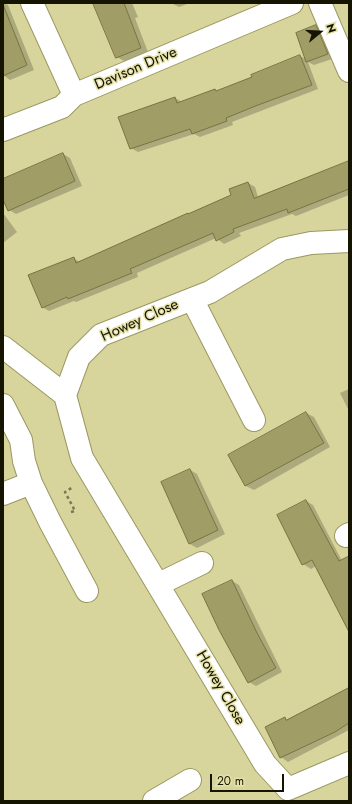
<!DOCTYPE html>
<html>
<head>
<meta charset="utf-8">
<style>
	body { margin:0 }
	#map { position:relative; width:352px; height:804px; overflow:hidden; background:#d7d49c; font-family:Jost,sans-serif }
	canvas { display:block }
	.frame { position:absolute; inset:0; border:4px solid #151401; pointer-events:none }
	.north { position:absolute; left:300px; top:12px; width:40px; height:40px; -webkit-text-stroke:3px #e5e1a9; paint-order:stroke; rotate:72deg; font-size:11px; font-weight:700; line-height:16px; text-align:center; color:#151401 }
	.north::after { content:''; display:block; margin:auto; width:14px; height:18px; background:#151401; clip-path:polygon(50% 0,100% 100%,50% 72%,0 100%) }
	.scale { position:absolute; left:210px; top:774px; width:74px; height:18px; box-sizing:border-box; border:2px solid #151401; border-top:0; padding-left:5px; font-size:12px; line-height:14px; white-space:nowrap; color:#151401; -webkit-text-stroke:3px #e5e1a9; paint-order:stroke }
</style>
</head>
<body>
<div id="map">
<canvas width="352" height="804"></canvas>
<div class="frame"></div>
<div class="north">N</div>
<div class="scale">20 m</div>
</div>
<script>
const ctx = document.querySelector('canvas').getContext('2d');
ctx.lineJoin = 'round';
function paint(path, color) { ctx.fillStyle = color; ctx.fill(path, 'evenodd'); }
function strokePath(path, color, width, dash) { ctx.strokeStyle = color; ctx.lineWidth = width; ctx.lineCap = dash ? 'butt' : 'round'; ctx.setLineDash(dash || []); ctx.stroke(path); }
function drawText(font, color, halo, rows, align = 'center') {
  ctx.font = font + ' Jost,sans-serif'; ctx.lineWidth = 3; ctx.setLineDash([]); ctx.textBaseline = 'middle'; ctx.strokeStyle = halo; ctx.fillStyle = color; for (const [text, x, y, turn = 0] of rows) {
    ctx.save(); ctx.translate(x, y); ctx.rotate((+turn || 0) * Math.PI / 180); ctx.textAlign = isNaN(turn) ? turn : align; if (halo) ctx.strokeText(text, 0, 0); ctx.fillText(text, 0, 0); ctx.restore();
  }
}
paint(new Path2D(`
	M3,3L8,5L34,70L10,80L3,75Z
	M94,3H132L138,17L135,18L148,52L124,61L117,57Z
	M171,3H190L179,7Z
	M316,26L323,30L335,58L314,65L308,62L318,89L232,122L233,125L200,137L194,134L138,152L131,148L175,98L182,102L215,90L218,91L253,78L252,75L300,56L306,59Z
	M63,154L70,158L82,186L16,214L9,210L3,197V179Z
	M349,163V195L296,216L292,214L239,233L241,236L224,244L216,238L137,273L138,277L76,302L74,301L49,311L42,307L73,258L80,262L233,196L248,183L255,187L258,197Z
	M3,213L17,232L3,243Z
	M349,389V411L340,393Z
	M306,413L314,417L330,447L254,490L246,486L230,455Z
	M190,470L197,474L225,534L197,548L190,544L162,483Z
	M306,501L313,505L342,561L349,558V630L316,566L311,569L303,564L278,516Z
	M232,581L239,585L282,672L256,686L249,682Z
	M349,687V730L288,762L281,757L285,719L288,720Z`), '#0003');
const building = new Path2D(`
	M93,3H124L141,48L116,58Z
	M4,7L27,65L3,76V8Z
	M316,25L328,54L306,62L296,33Z
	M300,55L312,85L258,105L226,118L227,121L192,134L190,129L130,149L118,117L175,97L177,103L215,89L216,91L252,77L251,75Z
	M63,153L75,181L8,211L3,200V179Z
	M349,161V189L288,213L287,209L233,229L234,232L216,241L213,233L130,269L132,273L68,299L67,297L42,308L28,275L74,257L76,263L188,213V214L231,195L229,189L248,182L254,198Z
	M306,412L324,443L245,486L228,455Z
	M190,469L218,530L189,544L161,482Z
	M306,500L339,561L349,556V632L312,560L302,565L277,515Z
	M232,580L257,633L276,668L248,683L219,630L202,594Z
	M349,688V723L335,732L280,758L265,727L285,717L286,720Z`);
paint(building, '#a09d67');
strokePath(building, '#78743f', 1);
const minor = new Path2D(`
	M32,3L74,95L292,3
	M320,3L349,71
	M3,130L62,107L74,95
	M349,241L311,243L282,249L210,292L101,335L79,357L65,395L82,458L265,764L288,789L349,763
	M192,299L254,420
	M3,347L65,395
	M3,405L21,440L24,461L31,483L50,522L87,591
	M3,494L31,483
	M346,536L349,534
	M159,584L202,563
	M154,801L190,780`);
strokePath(minor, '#9b9862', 24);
strokePath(new Path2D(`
	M71,512L75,511L65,492L73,487`), '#7b7953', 2.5, [3, 3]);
strokePath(minor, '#fff', 22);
drawText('15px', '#151401', '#e5e1a9', [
	["Davison Drive",136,69,-23],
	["Howey Close",140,321,-24],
	["Howey Close",220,688,60]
]);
</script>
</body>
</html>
